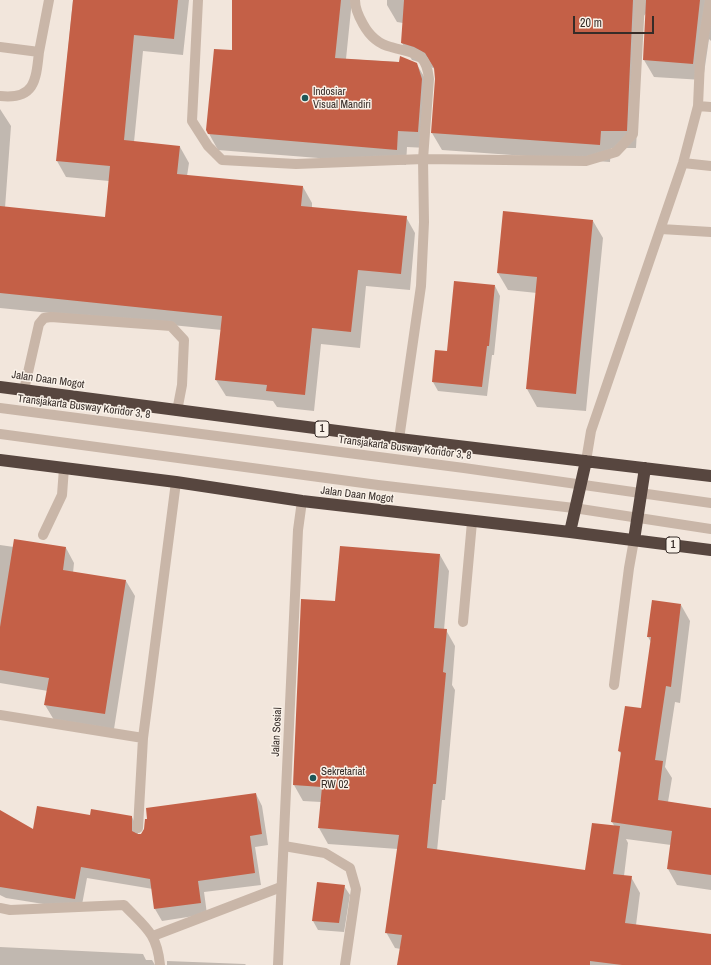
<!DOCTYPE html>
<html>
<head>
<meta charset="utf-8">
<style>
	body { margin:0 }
	#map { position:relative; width:711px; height:965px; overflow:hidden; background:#f2e6dc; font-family:"Archivo Narrow",sans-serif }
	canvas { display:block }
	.scale { position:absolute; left:573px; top:16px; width:81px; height:18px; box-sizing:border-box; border:2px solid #362c28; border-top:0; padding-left:5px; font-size:12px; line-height:14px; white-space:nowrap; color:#362c28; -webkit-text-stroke:3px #f9f1e8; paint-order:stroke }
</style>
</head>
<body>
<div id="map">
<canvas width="711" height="965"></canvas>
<div class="scale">20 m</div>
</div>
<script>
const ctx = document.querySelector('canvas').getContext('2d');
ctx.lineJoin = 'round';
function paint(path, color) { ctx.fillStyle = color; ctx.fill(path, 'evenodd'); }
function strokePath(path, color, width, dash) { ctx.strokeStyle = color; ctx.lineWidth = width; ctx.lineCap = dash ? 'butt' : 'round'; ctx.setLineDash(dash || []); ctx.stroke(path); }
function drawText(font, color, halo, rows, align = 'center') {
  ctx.font = font + ' "Archivo Narrow",sans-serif'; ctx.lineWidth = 3; ctx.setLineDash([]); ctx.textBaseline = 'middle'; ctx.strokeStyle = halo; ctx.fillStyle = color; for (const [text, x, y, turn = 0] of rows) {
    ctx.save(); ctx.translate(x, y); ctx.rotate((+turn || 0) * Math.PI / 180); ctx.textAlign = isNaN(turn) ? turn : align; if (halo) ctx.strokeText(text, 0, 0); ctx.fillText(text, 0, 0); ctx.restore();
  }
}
paint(new Path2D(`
	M73,0H189L183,55L143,51L134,142L180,147L189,163L187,176L303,187L312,203V208L406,217L415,233L410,290L366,286L360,348L321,344L314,411L277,407L273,401L226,396L216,380L222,330L0,308V109L11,126L5,208L106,218L109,181L66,177L57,161Z
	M233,0H352L346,59L416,63L426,80L427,148L407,147L406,165L218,150L207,130L233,52Z
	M387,0H711V41L709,39L703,80L654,77L644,60L647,12L643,17L636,148H611L610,162L442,150L432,133L436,79L435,69L425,64L412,60L402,43L403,23L397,22L387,5Z
	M593,221L603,238L586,411L537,407L527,389L537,293L508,290L498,273Z
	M495,286L500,296L494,355H492L487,396L438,391L433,382Z
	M0,545L14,547L66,548L74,563L73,573L126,581L135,596L114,729L54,720L45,705L48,691L0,683Z
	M440,555L449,571L444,630H446L455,646L452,685L455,690L445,800H442L437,851L586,871L615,827L612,822L622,755L619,751L642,709L651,642L648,637L681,605L690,621L680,703L675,702L665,767L672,778L668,802L711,809V890L677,885L668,869L671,845L626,839L628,843L624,876L631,877L640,893L636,925L711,935V965H398L401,949L395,948L386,932L398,849L328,844L319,828L321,802L303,801L294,785L336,602Z
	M256,794L262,806L268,845L255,847L261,885L204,892L207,914L162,921L155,909L153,889L87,878L81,910L6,898L0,895V811L33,831L91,816L132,817L138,829V835Z
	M344,886L350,895L344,932L318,930L313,921Z
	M0,947L143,954L146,960H152L155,965H0Z
	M167,961L245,964L246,965H167Z`), '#0003');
paint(new Path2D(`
	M73,0H178L174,39L134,35L124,140L180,146L177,174L303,186L301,206L407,216L401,274L358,270L351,332L312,328L305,395L266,391L267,385L215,380L222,316L0,293V206L105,217L110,166L56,161Z
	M232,0H341L335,58L399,62L400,56L417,63L422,79L418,132L398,131L397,150L208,134L206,130L214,49L232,50Z
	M404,0H633L627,131H601L600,145L431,133L435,79L434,68L425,53L414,47L401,43Z
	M646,0H700L693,64L643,60Z
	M503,211L593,220L576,394L526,389L537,277L497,273Z
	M454,281L495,285L489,346H487L482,387L432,382L435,350L447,351Z
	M14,539L66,547L63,570L126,580L105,714L44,705L49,678L0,670V627Z
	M340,546L440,554L434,628L447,629L443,672L446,673L436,784H433L427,848L585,870L592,823L620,826L613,874L632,876L625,923L711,934V965H622L590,961V965H397L402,935L385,933L399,835L318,828L322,787L293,785L301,599L335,601Z
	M652,600L681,604L671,687L666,686L655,760L663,761L658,800L711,808V875L667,869L672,831L611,822L621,752L618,751L625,706L641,708L651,637H647Z
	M256,793L262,834L250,836L255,873L198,881L201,903L154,909L150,879L81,867L75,899L0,887V810L33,829L37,806L90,815L91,809L132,816V831L138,834H141L144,829L145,819H147L146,808Z
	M317,882L345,885L339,923L312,921Z`), '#c46047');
strokePath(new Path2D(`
	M198,0L192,121L208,146L222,160L296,164L423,159L424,222L421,286L399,439
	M355,0C355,8 359,17 363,24C369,35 378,44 391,47C413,54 426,50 429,79L423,159L586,161L616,152L633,134L640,0
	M0,47L39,52L49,0
	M0,96C35,100 36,80 39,52
	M698,106L711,107
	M683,163L711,166
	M661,229L711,232
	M24,390L39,324L44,318L51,317L171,326L184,340L182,385L177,411
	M0,408L464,468L711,503
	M0,434L378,485L574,508L711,529
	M586,461L591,431L683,163L698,106L700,60L710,0
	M43,535L62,495L64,468
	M463,622L472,522
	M614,685L629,568L634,540
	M0,715L143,738
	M138,828L143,738L176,482
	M284,846L325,853L350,868L356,889L345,965
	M0,908L10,910L124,905C145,927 157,933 160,965
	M153,936L281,887`), '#c9b6a8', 10);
strokePath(new Path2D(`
	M278,965L298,530L302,501`), '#c9b6a8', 10);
strokePath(new Path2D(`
	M0,387L399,439L711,476
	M0,460L176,482L302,501L570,532L711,550
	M570,532L586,461
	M634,540L645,468`), '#57463f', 12);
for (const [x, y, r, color] of [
	[305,98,4,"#1e5657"],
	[313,778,4,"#1e5657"]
]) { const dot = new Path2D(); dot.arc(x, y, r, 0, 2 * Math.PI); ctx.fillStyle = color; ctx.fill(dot); strokePath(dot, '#f9f1e8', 1.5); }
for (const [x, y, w] of [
	[322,429,14],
	[673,545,14]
]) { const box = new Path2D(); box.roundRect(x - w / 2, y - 8, w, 16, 3); ctx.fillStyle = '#f9f1e8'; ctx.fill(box); strokePath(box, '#362c28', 1); }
drawText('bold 10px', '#362c28', null, [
	["1",322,429],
	["1",673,545]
]);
drawText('11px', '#362c28', '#f9f1e8', [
	["Indosiar",313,92],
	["Visual Mandiri",313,105],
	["Sekretariat",321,772],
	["RW 02",321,785]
], 'left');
drawText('11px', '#362c28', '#f9f1e8', [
	["Jalan Daan Mogot",48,380,8],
	["Transjakarta Busway Koridor 3, 8",84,407,7],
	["Transjakarta Busway Koridor 3, 8",405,448,7],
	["Jalan Daan Mogot",357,495,7],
	["Jalan Sosial",277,732,-87]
]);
</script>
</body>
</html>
